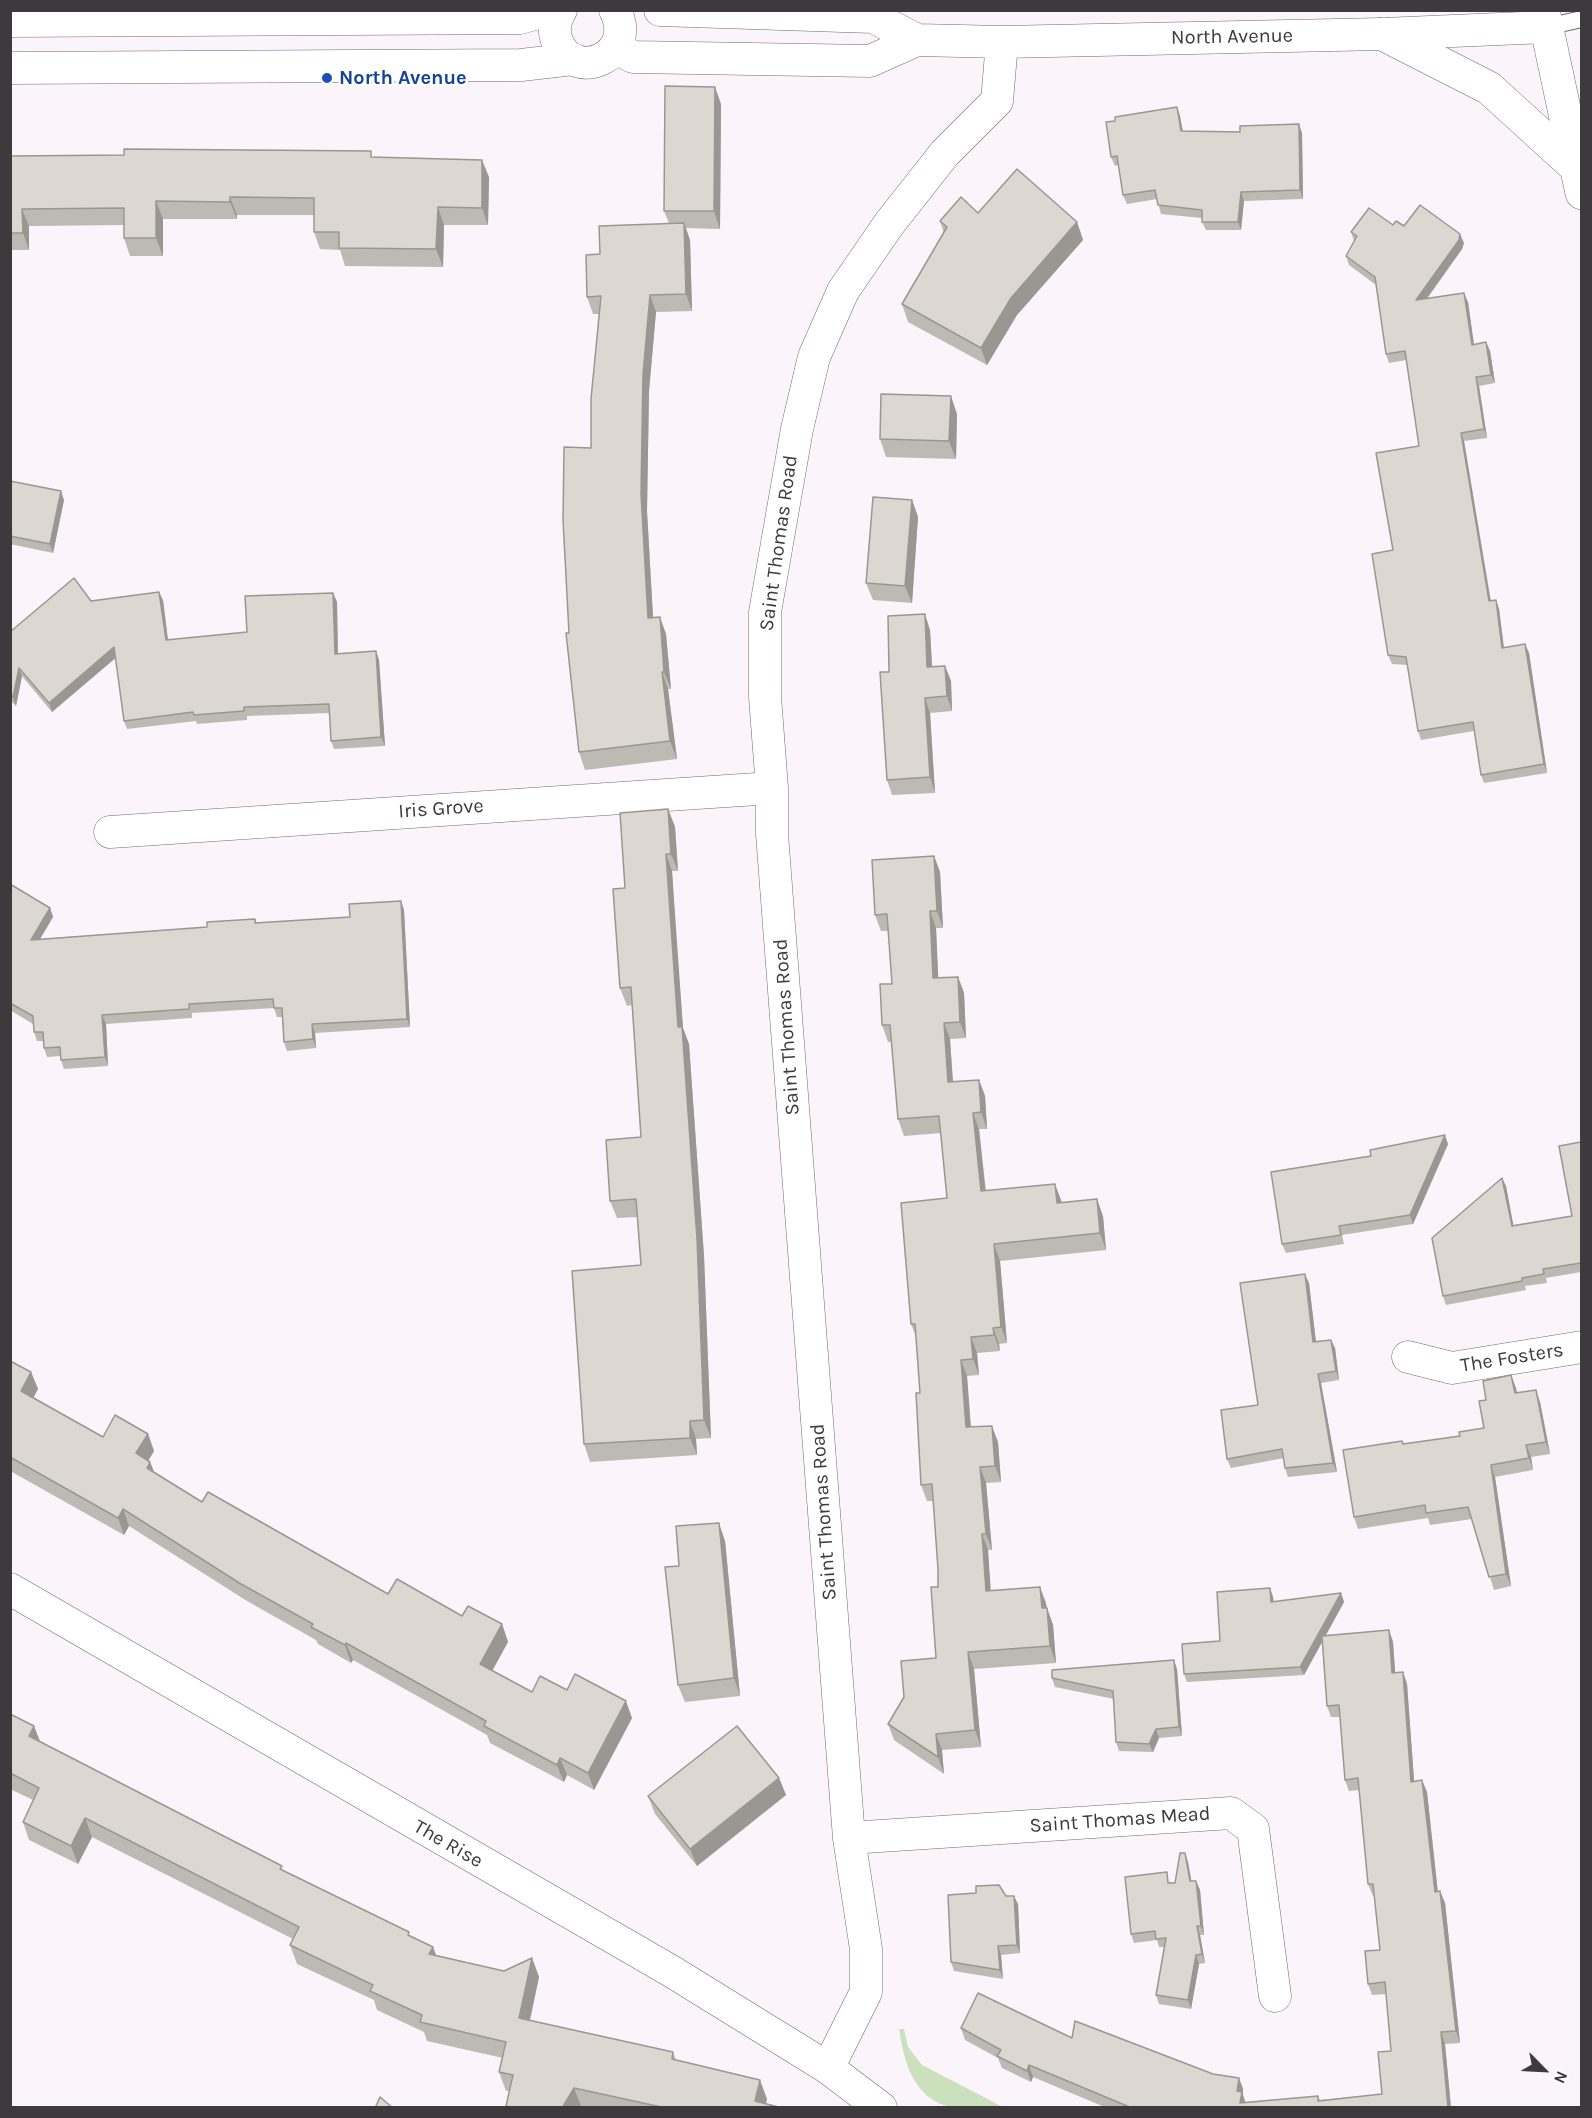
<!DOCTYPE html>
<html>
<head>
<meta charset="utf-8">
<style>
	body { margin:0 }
	#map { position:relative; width:1592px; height:2118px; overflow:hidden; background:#fbf4fa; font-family:Karla,sans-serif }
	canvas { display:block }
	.frame { position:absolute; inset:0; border:12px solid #3c3a3c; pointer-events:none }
	.north { position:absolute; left:1514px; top:2040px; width:60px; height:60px; -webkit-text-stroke:4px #fff; paint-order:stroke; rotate:114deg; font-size:16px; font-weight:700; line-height:24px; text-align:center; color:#3c3a3c }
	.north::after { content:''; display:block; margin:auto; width:21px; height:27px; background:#3c3a3c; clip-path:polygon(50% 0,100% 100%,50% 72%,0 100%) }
</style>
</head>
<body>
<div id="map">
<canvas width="1592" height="2118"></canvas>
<div class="frame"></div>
<div class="north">N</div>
</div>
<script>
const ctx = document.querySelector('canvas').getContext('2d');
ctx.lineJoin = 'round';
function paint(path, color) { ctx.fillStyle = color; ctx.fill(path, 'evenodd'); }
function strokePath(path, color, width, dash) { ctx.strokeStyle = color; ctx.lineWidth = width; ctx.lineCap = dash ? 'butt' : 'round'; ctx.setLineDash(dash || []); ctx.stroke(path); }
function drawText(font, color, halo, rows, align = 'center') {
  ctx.font = font + ' Karla,sans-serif'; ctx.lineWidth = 4.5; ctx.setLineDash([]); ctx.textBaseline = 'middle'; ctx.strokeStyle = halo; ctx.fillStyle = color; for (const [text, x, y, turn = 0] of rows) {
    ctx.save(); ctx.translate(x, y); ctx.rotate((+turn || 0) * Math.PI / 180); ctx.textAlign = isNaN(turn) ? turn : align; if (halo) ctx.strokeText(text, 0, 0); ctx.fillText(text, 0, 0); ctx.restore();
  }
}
paint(new Path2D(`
	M899,2029H904L908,2047L922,2065L1003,2107C986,2108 967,2110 951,2107C913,2099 904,2061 899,2029Z`), '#cbe1bd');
const service = new Path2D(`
	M1546,27L1582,19`);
const minor = new Path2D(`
	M561,10C555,20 553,31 557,41C573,84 639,57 615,10
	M660,10L873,17L917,40
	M10,21L520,18L548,10
	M616,48L633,57L870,61L917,40L1002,42L1383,34L1546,27
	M10,68L521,65L573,59
	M110,832L772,788
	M1408,1357L1452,1368L1582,1347
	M10,1589L671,1971L828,2068L881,2108
	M849,1838L1231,1813L1253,1829L1275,1996
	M828,2068L866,1992V1949L849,1838L772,834V788L765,697V612L797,429L814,357L843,291L889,224L945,153L997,101L1002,42`);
const secondary = new Path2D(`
	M1543,10L1582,193
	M1383,34L1489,88L1578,169`);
strokePath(service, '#706a6f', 18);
strokePath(minor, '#706a6f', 33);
strokePath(secondary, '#706a6f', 34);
strokePath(service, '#fff', 16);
strokePath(minor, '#fff', 32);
strokePath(secondary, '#fff', 33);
paint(new Path2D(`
	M721,104L720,229L686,228L690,240L692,311L656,312L649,391L647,511L653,617L666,634L671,689H668L677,759L585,770L579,752L569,633L591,448L599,314H593L587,297L600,254L669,223L664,211Z
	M1177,107L1180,116L1183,131L1302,133L1303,199L1244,201L1241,230H1206L1202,222V218L1161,214L1157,199L1127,204L1123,195L1118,165L1115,166L1111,157L1115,121Z
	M10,156L373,157L489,177L488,225H444L443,267L345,266L340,250L320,249L314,232V215H237V219H163V256H130L124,238V225L29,226V250H10Z
	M978,213L1077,222L1083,240L1017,315L987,365L908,322L902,304L944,233L940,221Z
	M1393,225L1404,226L1464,243L1462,249L1427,299L1468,302L1474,344L1486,342L1490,351L1495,383L1479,386L1487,438L1464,441L1491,601L1496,600L1499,609L1504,648L1525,644L1529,653L1547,773L1484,783L1481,775L1474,731L1421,740L1418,731L1408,665L1392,664L1388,655L1393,550L1419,446L1406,360L1389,363L1386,354L1376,285L1349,265L1346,256L1354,241L1351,232Z
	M957,414L956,459L886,457L880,439Z
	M10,481L64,500L53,553L10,544Z
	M912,500L918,517L912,603L873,600L866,583Z
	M333,593L337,602L338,654L376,651L379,660L385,746L334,749L331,741L329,713L247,716V720L197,724L196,721L127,729L124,721L116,657L52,712L22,676L16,706L10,700V632L91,601L163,600L168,640L247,632Z
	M930,630L932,667L945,666L951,681L952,711L930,713L935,793L892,795L887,780L889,672Z
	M668,809L675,827L678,871H672L677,952L683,1028L689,1044L704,1256L711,1438L696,1439L697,1455L590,1462L584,1444L641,1265L637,1217L617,1218L610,1201L641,1137L632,1005L627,1006L620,988Z
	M934,856L940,872L943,928H936L938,978L958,977L964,993L966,1038L950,1039L953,1082L979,1080L985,1096L987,1129H979L986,1191L1061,1200L1062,1202L1103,1216L1106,1250L1000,1261L1007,1343L999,1344L1000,1351L977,1353L979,1375L967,1376L971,1427L998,1442L1001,1482L986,1483L992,1550H988L990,1591L1046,1603L1047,1608L1053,1625L1056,1663L974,1669L981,1747L942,1750L944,1774L894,1740L888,1724L936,1658L938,1569L933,1501H927L921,1485L920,1393L916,1337L911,1324L947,1198L941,1133L904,1136L898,1119L892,1042H888L882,1025L892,984L888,931H881L875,915Z
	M10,884L50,908L53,917L40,939L207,927L255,919L257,923L350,917L401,901L404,910L410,1027L315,1033L316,1048L287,1051L284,1042L282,1017H277L274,1008L192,1013V1018L106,1024L108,1066L64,1069L61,1060L60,1056L47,1057L44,1048L43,1041H37L34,1032L33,1024L10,1010Z
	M1581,1142V1272L1546,1278L1547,1283L1525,1286L1526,1290L1446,1305L1443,1296L1506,1186L1513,1225L1572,1216Z
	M1448,1144L1413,1224L1342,1235L1344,1244L1286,1253L1282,1244L1371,1156Z
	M1309,1283L1316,1342L1331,1340L1335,1348L1339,1380L1321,1383L1337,1472L1288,1477L1285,1468L1284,1458L1231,1468L1227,1459L1258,1405Z
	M10,1361L31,1372L38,1389L33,1397L103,1437L148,1434L154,1451L148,1461L150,1462L154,1472L202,1502L388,1594L462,1616L502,1624L508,1642L492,1671L532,1692L567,1690L632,1718L594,1790L567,1775L564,1782L490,1743L487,1735L353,1660L351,1663L318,1644L316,1640L247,1601L129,1526L124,1535L12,1472L10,1468Z
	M1511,1375L1517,1393L1540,1402L1550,1454L1531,1457L1533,1470L1495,1477L1511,1586L1494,1590L1472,1519L1430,1525L1428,1518L1358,1529L1354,1517L1404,1444L1460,1436L1484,1428L1486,1400Z
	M725,1541L740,1696L685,1702L678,1685L679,1566Z
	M1270,1588L1273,1597L1274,1602L1341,1593L1344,1602L1326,1635L1389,1630L1393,1642L1395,1672H1403L1407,1684L1414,1781L1427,1792L1438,1892L1440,1891L1445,1903L1460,2043L1445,2044L1451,2108H1107L1033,2077L1031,2082L1002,2068L998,2058L965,2040L961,2028L1072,2038L1213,2074L1239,2078L1243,2089V2095L1245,2102L1318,2096L1320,2100L1382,2094L1391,2051L1386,1994L1372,1995L1368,1984L1380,1950L1375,1896H1373L1368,1884L1359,1790L1349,1791L1345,1780L1340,1717H1331L1327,1706L1322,1642L1304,1675L1187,1682L1184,1674L1220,1641Z
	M1177,1669L1182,1736L1159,1738L1153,1752L1119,1751L1116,1742L1114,1699L1055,1687L1052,1678Z
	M10,1714L34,1726L40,1741L284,1871L410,1936L436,1955L504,1971L532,1958L539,1977L530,2021L673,2052L676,2060L767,2099L766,2103L782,2108H586L581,2106L580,2108H507L506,2106L510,2091H506L499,2072L503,2058L427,2041L424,2032L377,2010L374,2000L297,1964L290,1945L293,1939L92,1837L78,1864L29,1840L23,1822L33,1800L10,1789Z
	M779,1778L786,1795L697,1866L655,1814L648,1796Z
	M1188,1862L1191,1881H1196L1200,1890L1204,1935H1200L1205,1963L1199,1964L1191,2009L1159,2004L1156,1995L1164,1947H1159L1157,1940L1134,1943L1131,1934L1170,1881L1171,1883H1175Z
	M1006,1896L1018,1904L1020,1953L1001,1955L1003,1979L954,1971L951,1962Z`), '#bdbab4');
paint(new Path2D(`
	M715,87L721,104L720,229L714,211Z
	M1177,107L1180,116L1184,140L1181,131Z
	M1299,124L1302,133L1303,199L1300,190Z
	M482,160L489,177L488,225L482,208Z
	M1241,192L1244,201L1241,230L1238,222Z
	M230,197L237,215V219L230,202Z
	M156,201L163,219V256L156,238Z
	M438,207L444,225L443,267L436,249Z
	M22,209L29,226V250L23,233Z
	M1077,222L1083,240L1017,315L987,365L981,348L1011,298Z
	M684,223L690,240L692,311L686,294Z
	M1460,234L1464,243L1462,249L1419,309L1416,300Z
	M1464,293L1468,302L1475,353L1472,345Z
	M650,295L656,312L649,391L647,511L654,635L648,618L641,493L643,374Z
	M1486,342L1490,351L1495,383L1491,375Z
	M1476,377L1479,386L1487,438L1484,429Z
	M951,396L957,414L956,459L949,441Z
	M1461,433L1464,441L1492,610L1489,601Z
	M61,491L64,500L53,553L50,544Z
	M912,500L918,517L912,603L905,586Z
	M159,592L163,600L169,649L166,640Z
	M333,593L337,602L338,663L335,654Z
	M1496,600L1499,609L1505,657L1502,648Z
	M925,614L930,630L933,683L927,667Z
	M660,617L666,634L671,689L664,672Z
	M1525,644L1529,653L1547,773L1544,764Z
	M114,647L118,656L52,712L49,703Z
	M376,651L379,660L385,746L381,737Z
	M945,666L951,681L952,711L947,696Z
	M19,668L22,676L16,706L13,697Z
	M662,672L668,689L677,759L670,741Z
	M925,698L930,713L935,793L930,777Z
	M668,809L675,827L678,871L671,854Z
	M666,854L672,871L683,1028L689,1044L704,1256L711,1438L704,1420Z
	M934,856L940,872L943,928L937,911Z
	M401,901L404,910L410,1027L407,1019Z
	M50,908L53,917L34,949L31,940Z
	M930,911L936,928L939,994L933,978Z
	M958,977L964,993L966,1038L960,1022Z
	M102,1015L106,1024L108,1066L105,1057Z
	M944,1023L950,1039L954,1099L948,1082Z
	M312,1024L315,1033L316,1048L313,1039Z
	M979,1080L985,1096L987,1129L981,1112Z
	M973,1113L979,1129L987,1207L981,1191Z
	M1445,1135L1448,1144L1413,1224L1410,1215Z
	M1502,1178L1506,1186L1515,1234L1512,1226Z
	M1055,1184L1061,1200L1063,1219L1057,1203Z
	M1097,1199L1103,1216L1106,1250L1100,1233Z
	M994,1244L1000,1261L1007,1343L1001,1327Z
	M1305,1274L1309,1283L1317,1351L1313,1342Z
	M993,1328L999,1344L1000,1351L994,1335Z
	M971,1337L977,1353L979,1375L973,1359Z
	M1331,1340L1335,1348L1339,1380L1336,1371Z
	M961,1360L967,1376L972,1444L966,1427Z
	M31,1372L38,1389L28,1408L21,1391Z
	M1318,1374L1321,1383L1337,1472L1333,1463Z
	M1511,1375L1516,1388L1520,1406L1515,1393Z
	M1536,1390L1540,1402L1550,1454L1546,1442Z
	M690,1421L696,1439L697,1455L690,1438Z
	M992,1426L998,1442L1001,1482L995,1466Z
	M148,1434L154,1451L142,1471L136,1453Z
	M1526,1445L1531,1457L1533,1470L1529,1458Z
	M150,1462L157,1479L147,1468Z
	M1491,1465L1495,1477L1511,1586L1506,1574Z
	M980,1467L986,1483L992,1550L986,1534Z
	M123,1509L129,1526L124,1535L118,1518Z
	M719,1523L725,1541L740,1696L734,1678Z
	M982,1534L988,1550L992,1607L986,1591Z
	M1040,1587L1046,1603L1048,1625L1042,1608Z
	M1270,1588L1273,1597L1274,1611L1271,1602Z
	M1341,1593L1344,1602L1304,1675L1300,1667Z
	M1047,1608L1053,1625L1056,1663L1050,1646Z
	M502,1624L508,1642L486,1682L480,1664Z
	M1389,1630L1393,1642L1396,1684L1392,1673Z
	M346,1643L353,1660L351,1663L345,1645Z
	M968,1652L974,1669L981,1747L975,1730Z
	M1174,1660L1177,1669L1182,1736L1179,1727Z
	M1403,1672L1407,1684L1415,1793L1411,1782Z
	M626,1701L632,1718L594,1790L588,1773Z
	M34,1726L41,1745L29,1736Z
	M1156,1729L1159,1738L1153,1752L1149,1744Z
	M936,1734L942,1750L944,1774L938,1757Z
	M560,1758L567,1775L564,1782L557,1765Z
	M779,1778L786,1795L697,1866L690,1849Z
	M1422,1780L1427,1792L1439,1904L1435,1892Z
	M85,1818L92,1837L78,1864L71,1846Z
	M1185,1853L1188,1862L1193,1890L1190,1881Z
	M1196,1881L1200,1890L1204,1935L1201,1926Z
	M1440,1891L1445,1903L1460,2043L1456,2031Z
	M1014,1896L1018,1904L1020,1953L1017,1945Z
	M1197,1926L1200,1935L1205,1963L1202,1954Z
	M998,1946L1001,1955L1003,1979L1000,1970Z
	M433,1947L440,1965L429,1954Z
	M1196,1955L1199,1964L1191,2009L1188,2000Z
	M532,1958L539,1977L526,2037L519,2018Z
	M1441,2032L1445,2044L1451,2108H1448Z
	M1029,2065L1033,2077L1031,2082L1027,2071Z
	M1239,2078L1243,2089V2095L1246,2104L1242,2108L1237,2091Z
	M760,2080L767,2099L765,2108L755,2101Z
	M574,2088L581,2106L580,2108H562Z`), '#9a9792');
const building = new Path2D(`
	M665,86L715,87L714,211H664Z
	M1177,107L1181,131L1240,132V126L1299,124L1300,190L1241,192L1238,222H1202V210L1158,205L1155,190L1123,195L1117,156L1111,157L1106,122L1115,121V117Z
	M124,149L371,151V157L482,160V208L438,207L436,249L339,248V232H314V198L230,197V202L156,201V238H124V208L22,209L23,233H10V156L124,155Z
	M1017,169L1077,222L1011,298L981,348L902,304L947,227L940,221L961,197L978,213Z
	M1420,205L1460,234L1459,240L1416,300L1464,293L1472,345L1486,342L1491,375L1476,377L1484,429L1461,433L1489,601L1496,600L1502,648L1525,644L1544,764L1481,775L1473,722L1418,731L1406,657L1388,655L1372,554L1393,550L1376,453L1419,446L1405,351L1386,354L1375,277L1346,256L1357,236L1351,232L1369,208L1393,225L1396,221L1404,226Z
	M684,223L686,294L650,295L643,374L641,493L648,618L660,617L664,672H662L670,741L579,752L566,633H569L563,520L564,447L591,448V399L601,296L587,297L586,255L600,254L599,226Z
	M881,394L951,396L949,441L880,439Z
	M10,481L61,491L50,544L10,536Z
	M873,497L912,500L905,586L866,583Z
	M74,578L91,601L159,592L166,640L247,632L245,596L333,593L335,654L376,651L381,737L331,741L329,704L244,707V711L194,715L193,712L124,721L114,647L49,703L19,668L13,697L10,694V632Z
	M925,614L927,667L945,666L947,696L925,698L930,777L887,780L880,672H889L888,616Z
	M668,809L671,854H666L678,1027H682L697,1239L704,1420L690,1421V1438L584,1444L572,1271L641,1265L636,1199L610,1201L606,1140L641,1137L631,987L620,988L613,889L625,888L620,813Z
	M934,856L937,911H930L933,978L958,977L960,1022L944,1023L948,1082L979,1080L981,1112L973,1113L981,1191L1055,1184L1057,1203L1097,1199L1100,1233L994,1244L1001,1327L993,1328L994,1335L971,1337L973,1359L961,1360L966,1427L992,1426L995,1466L980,1467L986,1534H982L986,1591L1040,1587L1042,1608H1047L1050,1646L968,1652L975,1730L936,1734L938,1757L888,1724L904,1697L901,1661L936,1658L931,1587H938V1569L932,1484L921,1485L916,1393H920L915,1324H911L901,1203L947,1198L939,1116L898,1119L890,1025H882L880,984H892L887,914L875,915L872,860Z
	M10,884L50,908L31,940L207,927V922L255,919V923L350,917L349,904L401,901L407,1019L312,1024L313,1039L284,1042L282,1008H274L273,999L189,1004V1009L102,1015L105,1057L61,1060L60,1047L44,1048L43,1032H34L33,1016L10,1003Z
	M1445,1135L1410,1215L1339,1226L1341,1235L1282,1244L1271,1172L1371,1156L1370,1150Z
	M1581,1142V1263L1543,1269L1544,1274L1522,1278V1281L1443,1296L1432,1238L1502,1178L1512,1226L1572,1216L1559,1146Z
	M1305,1274L1313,1342L1331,1340L1336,1371L1318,1374L1333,1463L1285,1468L1282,1449L1227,1459L1221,1410L1258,1405L1240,1283Z
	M10,1361L31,1372L21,1391L103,1437L115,1415L148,1434L136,1453L150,1462L147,1468L202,1502L208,1492L388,1594L397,1579L462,1616L468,1606L502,1624L480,1664L532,1692L540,1676L567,1690L575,1674L626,1701L588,1773L560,1758L557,1765L484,1726L486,1721L346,1643L345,1645L311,1627L313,1624L241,1584L123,1509L118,1518L10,1457Z
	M1511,1375L1515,1393L1536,1390L1546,1442L1526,1445L1529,1458L1491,1465L1506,1574L1489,1577L1468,1507L1426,1513L1425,1505L1354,1517L1343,1450L1402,1441L1403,1444L1460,1436L1459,1432L1484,1428L1479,1401L1486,1400L1483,1381Z
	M719,1523L734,1678L678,1685L665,1567L679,1566L676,1526Z
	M1270,1588L1271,1602L1341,1593L1300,1667L1184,1674L1182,1644L1220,1641L1217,1592Z
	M1389,1630L1392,1673L1403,1672L1411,1782L1422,1780L1435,1892L1440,1891L1456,2031L1441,2032L1448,2108H1132L1029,2065L1027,2071L997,2056L1001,2050L961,2028L978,1993L1072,2038L1075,2021L1213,2074L1239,2078L1237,2091L1242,2092L1240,2103L1318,2096V2101L1382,2094L1378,2052L1391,2051L1385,1982L1368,1984L1365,1951L1380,1950L1373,1884H1368L1358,1778L1345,1780L1339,1705L1327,1706L1322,1636Z
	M1174,1660L1179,1727L1156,1729L1149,1744L1116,1742L1113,1691L1052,1678V1670Z
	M10,1714L34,1726L29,1736L282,1866L280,1869L409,1932L408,1935L433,1947L429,1954L504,1971L532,1958L519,2018L673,2052L672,2059L760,2080L755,2101L782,2108H666L574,2088L562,2108H514L506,2106L513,2075L499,2072L506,2042L420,2022L422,2015L370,1991L373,1985L290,1945L299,1927L85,1818L71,1846L23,1822L39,1788L10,1773Z
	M737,1726L779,1778L690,1849L648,1796Z
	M1180,1853H1185L1190,1881H1196L1201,1926H1197L1202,1954L1196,1955L1188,2000L1156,1995L1166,1938L1156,1939L1155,1931L1131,1934L1125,1877L1167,1872L1168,1883H1175Z
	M999,1885L1006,1896H1014L1017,1945L998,1946L1000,1970L951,1962L948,1895L976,1893V1886Z
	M380,2097L393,2108H375Z`);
paint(building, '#dcd8d1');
strokePath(building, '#9a9792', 1.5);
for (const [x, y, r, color] of [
	[327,78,6,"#1a4fb4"]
]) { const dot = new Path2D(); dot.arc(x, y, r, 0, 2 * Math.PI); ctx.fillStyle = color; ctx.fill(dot); strokePath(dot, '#fff', 2); }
drawText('20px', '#3c3a3c', '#fff', [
	["North Avenue",1232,37,-1],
	["Saint Thomas Road",779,543,-82],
	["Iris Grove",441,809,-4],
	["Saint Thomas Road",787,1027,-94],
	["The Fosters",1512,1358,-9],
	["Saint Thomas Road",824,1512,-94],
	["Saint Thomas Mead",1120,1820,-4],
	["The Rise",448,1844,30]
]);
drawText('bold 20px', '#164399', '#fff', [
	["North Avenue",339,78]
], 'left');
</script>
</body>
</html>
